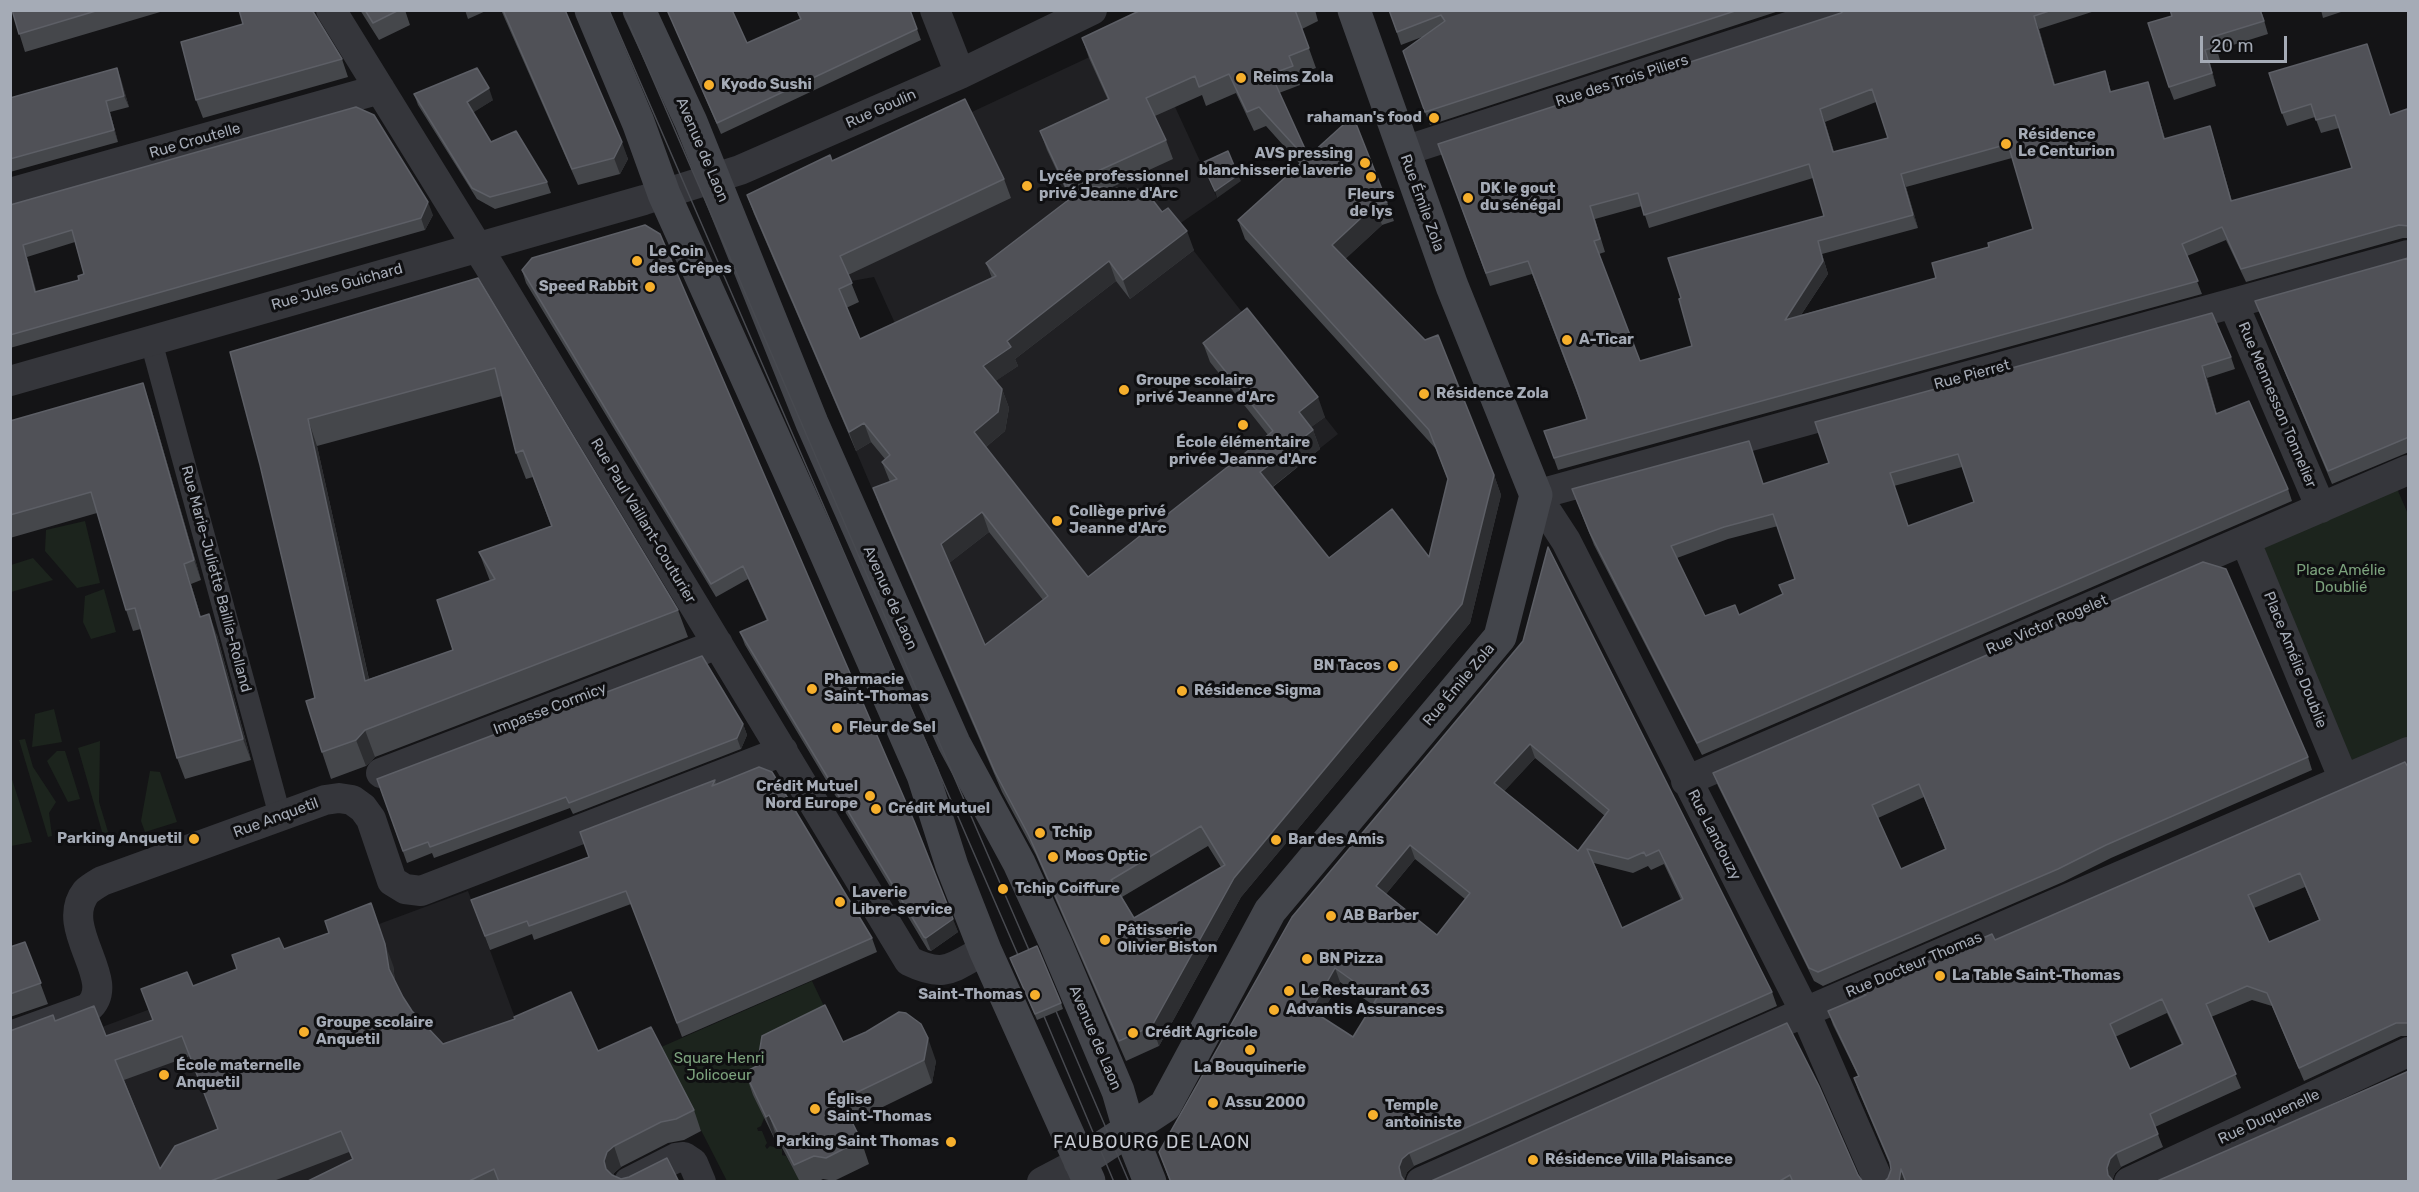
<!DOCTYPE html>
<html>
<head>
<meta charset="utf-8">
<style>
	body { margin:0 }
	#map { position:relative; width:2419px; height:1192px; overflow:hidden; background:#141416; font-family:Rubik,sans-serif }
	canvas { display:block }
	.frame { position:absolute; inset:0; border:12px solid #a5abb6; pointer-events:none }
	.scale { position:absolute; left:2200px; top:36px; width:87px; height:27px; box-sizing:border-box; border:3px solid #a5abb6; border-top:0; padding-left:8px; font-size:18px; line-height:21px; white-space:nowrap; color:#a5abb6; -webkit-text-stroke:4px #0f0f11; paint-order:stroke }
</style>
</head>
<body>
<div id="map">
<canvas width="2419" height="1192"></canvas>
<div class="frame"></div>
<div class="scale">20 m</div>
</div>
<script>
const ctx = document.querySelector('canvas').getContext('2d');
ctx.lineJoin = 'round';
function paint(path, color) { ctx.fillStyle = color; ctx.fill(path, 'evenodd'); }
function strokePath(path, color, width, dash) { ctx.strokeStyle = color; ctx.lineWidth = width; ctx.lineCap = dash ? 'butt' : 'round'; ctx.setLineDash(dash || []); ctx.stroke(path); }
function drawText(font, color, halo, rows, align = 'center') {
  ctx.font = font + ' Rubik,sans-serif'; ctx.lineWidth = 6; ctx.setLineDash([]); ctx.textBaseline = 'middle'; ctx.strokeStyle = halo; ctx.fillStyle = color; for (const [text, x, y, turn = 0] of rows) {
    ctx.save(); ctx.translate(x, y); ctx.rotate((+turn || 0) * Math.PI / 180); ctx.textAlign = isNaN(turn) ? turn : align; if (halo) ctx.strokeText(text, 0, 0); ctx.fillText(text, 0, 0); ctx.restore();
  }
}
paint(new Path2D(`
	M1141,33L1217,198L1175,227L1338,434L973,725L856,451L903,341L874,277L835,284L792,303L772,256L855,218L837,175Z
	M468,891L545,1099L361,1181H164L102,1027Z`), '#202023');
paint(new Path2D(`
	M2395,484L2408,514V739L2348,765L2254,544Z
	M85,521L100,583L77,588L45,551L46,530Z
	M33,558L53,580L11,592V565Z
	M104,589L116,632L91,639L83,622L85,596Z
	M54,709L62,742L32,747L35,714Z
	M25,739L33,767L56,802L49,813L52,836L48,837L19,740Z
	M100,741L99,802L112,845L107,849L78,748Z
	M57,751H65L80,799L68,802L47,761Z
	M150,771L160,772L177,822L145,832L141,821Z
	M11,776L32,842L11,846H10Z
	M812,981L834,1027L765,1116L761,1126L757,1128L758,1131H762L767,1143L765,1146L767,1149L770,1146L782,1149V1155L786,1156L800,1181H727L659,1048Z`), '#1c241d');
strokePath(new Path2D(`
	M151,341L280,816`), '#35363b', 22);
strokePath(new Path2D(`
	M331,10L494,274L909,961C946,979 952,967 985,950
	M935,10L960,74
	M1404,151L1840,10
	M10,193L380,89
	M2233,303L2321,508
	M10,381L644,200L740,170L960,74L1092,10
	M2245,540L2344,780
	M381,773L718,644
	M1686,781L2408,470
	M10,1036L88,1008C120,981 57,929 86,892C90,888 97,884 102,881L325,800L339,798L352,800L363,808L371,819L392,881L405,889L421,891L783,751
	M629,1182L676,1158L684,1157L693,1163L701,1182
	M1042,1182L1080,1162
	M1421,1182L1805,1012L2408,752
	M1879,1182L1805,1012L1566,541L1536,495L2408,255
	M2129,1182L2408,1052`), '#35363b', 30);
strokePath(new Path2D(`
	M591,10L638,122L664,194L816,531L923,775L952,866L985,950L1089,1181
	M639,10L691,122L812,423L954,743L1019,863L1056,944L1118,1091L1129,1129L1150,1182
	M1080,1162L1165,1106L1270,911L1500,637L1536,495L1452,286L1354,10`), '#43454b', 33);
strokePath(new Path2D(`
	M609,10L1024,969
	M623,10L1035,964
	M1050,997L1129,1182
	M1038,1002L1114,1182`), '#484a50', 1.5);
paint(new Path2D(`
	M12,10H167L25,52Z
	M360,10H405L410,25L379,40Z
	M465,10H488L468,19Z
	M501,10H565L628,159L620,174L578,185Z
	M667,10H732L747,43L800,19L796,10H910L921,40L721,134Z
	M1141,10H1315L1318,21L1302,29L1316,68L1296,75L1300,85L1279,93L1308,157L1387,202L1394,221L1382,225L1345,259L1494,475L1501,495L1470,623L1241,897L1159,1046L1126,1061L1036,855L1002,792L880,507L873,488L890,482L882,462L885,459L871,442L856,451L754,214L747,195L832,161L1004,179L1011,198L848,275L859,302L846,308L860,339L992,278L986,263L1070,199L1047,150L1040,131L1108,100L1089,58L1082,38ZM1236,93L1254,131L1266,126L1300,164L1238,220L1245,239L1436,449L1448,480L1429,557L1329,558L1273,487L1320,449L1313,430L1311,427L1325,417L1203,343L1210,362L1268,435L1088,577L986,447L1005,431L1009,408L1002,389L995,381L1018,366L1015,359L1116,281L1130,299L1194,250L1162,212L1110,188L1173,159L1166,140L1155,116L1202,95L1206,106ZM989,532L1043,600L985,645L949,563ZM1208,846L1221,867L1134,918L1122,897Z
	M1389,10H1782L1430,125L1425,112L1422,37L1401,45Z
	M1845,10H2098L2039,29L2055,85L2105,71L2111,91L2152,95L2165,139H2214L2232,201L2352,168L2339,128L2321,133L2315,117L2287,126L2282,113L2371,56L2390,115L2409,114V238H2403L2246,282L2226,240L2187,256L2202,294L1558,470L1544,431L1587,419L1532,274L1490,286L1438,144L1841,13ZM1876,102L1888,138L1834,152L1825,122ZM2012,158L2033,229L1989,247L1936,278L1801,315L1828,274L1822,254L1918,228L1906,187ZM1813,178L1824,216L1681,298L1692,346L1640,361L1599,254L1605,252L1595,219L1642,206L1649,228Z
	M2170,10H2261L2268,34L2217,50L2220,60L2210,63L2216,86L2174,100L2169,87L2172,16Z
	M2321,10H2347L2323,18Z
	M243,24L342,59L348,77L203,118L196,100Z
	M117,68L129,107L110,112L118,142L10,172V98Z
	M414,94L493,100L473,112L491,142L547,182L551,193L495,209L477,199L418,105Z
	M10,205L433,215L425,230L10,348ZM75,242L84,274L79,280L36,292L27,257Z
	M645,225L958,932L931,951L928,950L745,645L740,632L767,621L748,579L716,597L526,283L522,270Z
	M2408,258L2409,452L2332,484L2255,301Z
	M478,278L678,610L688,637L375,757L366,766L331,779L322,752L315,698L260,465L230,352ZM502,396L516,453L526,479L533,477L551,526L479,552L490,581L453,650L369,679L317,446Z
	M2231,357L2235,369L2207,378L2217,414L2288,489L2292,501L1702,755L1594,545L1572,489L1764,484ZM1962,467L1974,502L1908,526L1894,486ZM1778,526L1795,579L1779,585L1783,594L1739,615L1705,616L1677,558L1728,539Z
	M150,404L201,580L191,584L201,617L217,635L251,760L185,779L177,758L141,629L133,631L126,610L97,513L10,538V421Z
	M1523,641L1772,992L1777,1006L1414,1166L1407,1172L1404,1180L1405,1182H1170L1159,1152ZM1535,758L1605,816L1578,851L1504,791ZM1415,859L1465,899L1437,935L1386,894ZM1594,863L1633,873L1648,866L1651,870L1664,864L1681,900L1622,928ZM1340,982L1373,1005L1353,1037L1320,1016Z
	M743,724L747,735L741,749L573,814L570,808L434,858L432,853L407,863L377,779Z
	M2308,757L2312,770L2111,858L2063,882L1823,986L1814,981L1718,786L1713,773ZM1924,797L1945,849L1901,869L1878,818Z
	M2409,769V1036H2401L2304,1081L2272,1006L2252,1000L2211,1017L2241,1088L2155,1127L2163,1147L2121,1167L2115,1173L2112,1180L2114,1182H1884L1888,1178L1891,1170L1890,1165L1859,1092L1854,1078L1858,1076L1833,1025L1828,1011L1861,997L1859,992L1995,940ZM2305,887L2319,920L2269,942L2254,908ZM2167,1013L2182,1045L2130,1069L2115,1037Z
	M715,780L716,784L872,938L877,952L682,1037L631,904L534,940L532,934L490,950L471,900L589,857Z
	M25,942L48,1004L10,1017V947Z
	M284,949L393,965L395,982L403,997L412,1011L443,1044L598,1051L694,1110L701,1131L684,1140L668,1143L621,1167L614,1173L613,1176L621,1179L679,1182H306L352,1159L349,1152L271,1182H10V1031L55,1021L106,1036L153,1020L193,986L237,969ZM190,1056L218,1129L160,1169L124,1080Z
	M1010,958L1061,1003L1063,1009L1037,1020Z
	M1787,1023L1858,1175L1863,1182H1429Z
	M843,1042L936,1061L932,1083L852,1122L861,1140L869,1164L834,1181L823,1179L817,1182H800L777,1138L775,1140L753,1095L745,1072Z`), '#45474b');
paint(new Path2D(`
	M2034,16L2039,29L2059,98L2054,85Z
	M2205,50L2210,63L2216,86L2212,73Z
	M117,68L121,79L129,107L124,96Z
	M2148,82L2152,95L2169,152L2164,139Z
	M489,88L493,100L471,114L467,102Z
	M106,101L110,112L118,142L114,130Z
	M1820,109L1825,122L1838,165L1833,152Z
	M2210,126L2214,139L2235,214L2231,201Z
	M622,142L628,159L620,174L614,158Z
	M1306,151L1313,171L1309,173L1302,154Z
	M1901,174L1906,187L1918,228L1913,215Z
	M1238,175L1241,181L1217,198L1215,191Z
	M428,202L433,215L425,230L421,218Z
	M1375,205L1382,225L1339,265L1332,245Z
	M1187,231L1194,250L1130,299L1123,280Z
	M1818,241L1828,274L1789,333L1785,320Z
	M23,245L27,257L40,304L35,292Z
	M1109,261L1116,281L1015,359L1018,366L990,385L983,366L1007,341Z
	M2202,366L2207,378L2220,426L2216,414Z
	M143,383L150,404L201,580L194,560Z
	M1002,389L1009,408L1005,431L981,451L974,432Z
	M1318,397L1325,417L1306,431L1299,412Z
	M308,419L317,446L375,707L365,681Z
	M864,423L871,442L856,451L849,432Z
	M1313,430L1320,449L1267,491L1260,472Z
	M1494,475L1501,495L1470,623L1241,897L1159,1046L1152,1026L1234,878Z
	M982,512L989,532L948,564L941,544Z
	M184,564L191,584L207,638L200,617Z
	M209,614L217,635L251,760L243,739Z
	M743,724L747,735L741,749L737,738Z
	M365,730L375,757L366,766L356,740Z
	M1530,744L1535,758L1499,797L1494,783Z
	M1410,845L1415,859L1381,900L1376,886Z
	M953,919L958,932L931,951L926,938Z
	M378,924L393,965L396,989L389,969Z
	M1335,968L1340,982L1316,1024L1311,1010Z
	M928,1038L936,1061L932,1083L924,1060Z
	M769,1115L777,1138L775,1140L766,1117Z
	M614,1146L621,1167L614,1173L612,1182L606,1169L604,1161L607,1152Z
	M1409,1153L1414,1166L1407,1172L1404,1181L1401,1176L1399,1167L1402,1159Z
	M2116,1153L2121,1167L2115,1173L2112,1182L2108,1175L2107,1168L2110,1159Z
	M1901,1169L1905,1182H1899Z`), '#2d2e31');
const building = new Path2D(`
	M12,10H99L19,34Z
	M239,10H312L342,59L196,100L181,42L243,24Z
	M365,10H399L373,23Z
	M503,10H565L622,142L614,158L572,169Z
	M667,10H732L747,43L801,19L797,10H910L917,29L717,123Z
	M1141,10H1295L1309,48L1289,56L1293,66L1271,74L1306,151L1302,154L1259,107L1247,112L1229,74L1199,87L1195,76L1146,98L1166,140L1067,185L1145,190L1162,212L1168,208L1187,231L1123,280L1109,261L1007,341L1011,347L983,366L1002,389L998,412L974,432L1088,577L1273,431L1203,343L1247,308L1318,397L1299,412L1313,430L1260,472L1329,558L1392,509L1429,557L1448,479L1429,430L1238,220L1353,116L1387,202L1375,205L1332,245L1425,340L1438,335L1494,475L1462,604L1234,878L1152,1026L1119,1041L1029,836L995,772L873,488L897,479L882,462L890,455L864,423L849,432L747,195L830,155L832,161L965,99L1004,179L840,256L852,283L839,289L860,339L996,276L986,263L1071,198L1040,131L1109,99L1082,38ZM982,512L1048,596L985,645L941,544ZM1201,826L1225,865L1134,918L1111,880Z
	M1389,10H1738L1425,112L1403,51L1445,21L1441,15L1397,32Z
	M1845,10H2052L2034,16L2054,85L2105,71L2110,92L2148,82L2164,139L2210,126L2231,201L2352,168L2335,115L2316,120L2311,104L2282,113L2269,73L2367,44L2390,115L2407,109L2409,114V226L2399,225L2241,269L2222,227L2182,244L2198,281L1554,458L1544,431L1587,419L1577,390L1528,261L1486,273L1438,144L1841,13ZM1872,89L1888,138L1833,152L1820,109ZM2008,144L2033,229L1988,243L1989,247L1932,263L1936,278L1785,320L1823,261L1818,241L1913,215L1901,174ZM1809,164L1824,216L1668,258L1681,298L1679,299L1692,346L1640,361L1594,241L1600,239L1590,206L1638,193L1644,215Z
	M2170,10H2260L2264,21L2212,37L2215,47L2205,50L2212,73L2169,87L2148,23L2172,16Z
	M117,68L124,96L106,101L114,130L10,159V98Z
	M477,68L489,88L467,102L491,142L516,131L547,182L490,197L472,188L414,94Z
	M356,107L374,115L428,202L421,218L10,335V205ZM72,230L84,274L78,276L79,280L35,292L23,245Z
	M1228,151L1238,175L1215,191L1202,163Z
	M645,225L660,234L914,821L953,919L926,938L924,937L740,632L768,620L743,566L711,584L522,270L532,258Z
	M2408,258L2409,437L2328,471L2255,301Z
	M478,278L678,610L365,730L356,740L322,752L306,701L315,698L260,465L230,352ZM495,368L516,453L523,450L552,526L479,552L495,579L437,600L453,650L365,681L308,419Z
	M2212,313L2231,357L2202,366L2216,414L2249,401L2288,489L1697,743L1590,533L1572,489L1749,441L1763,484L1829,463L1815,422ZM1958,454L1974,502L1908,526L1890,473ZM1773,514L1795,579L1779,585L1783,594L1739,615L1735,605L1705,616L1671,546L1724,527Z
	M143,383L194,560L184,564L200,617L209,614L243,739L177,758L135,608L126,610L91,492L10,515V421Z
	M1548,547L1772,992L1409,1153L1402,1159L1399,1167L1401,1176L1405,1182H1171L1159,1152L1292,917L1523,641ZM1530,744L1609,810L1578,851L1494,783ZM1410,845L1470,893L1437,935L1376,886ZM1587,849L1628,859L1644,852L1646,856L1659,850L1683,899L1622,928ZM1335,968L1377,998L1353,1037L1311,1010Z
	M2203,562L2226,569L2308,757L2106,845L2058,869L1818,972L1809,968L1713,773ZM1919,784L1946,849L1901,869L1872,805Z
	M702,656L743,724L737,738L569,803L566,797L430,847L428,842L403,851L377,779Z
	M2405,762L2409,769V1023H2396L2299,1068L2267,993L2247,986L2206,1004L2236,1074L2150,1114L2158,1134L2116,1153L2110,1159L2107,1168L2108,1175L2114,1182H1906L1901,1169L1899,1182H1884L1888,1178L1891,1170L1890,1162L1854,1078L1859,1076L1828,1011L1866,995L1859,992L1992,934L1995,940ZM2300,873L2320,920L2269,942L2248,895ZM2162,999L2183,1044L2130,1069L2110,1024Z
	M759,767L772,772L872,938L677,1023L626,891L529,926L527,921L485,936L471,900L589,857L580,832L715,780L712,786Z
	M371,903L385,944L389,969L403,997L412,1011L443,1044L515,1019L514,1017L571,992L598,1051L651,1027L694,1110L676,1119L661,1122L614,1146L607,1152L604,1161L606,1169L612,1175L621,1179L629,1177L667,1158L679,1182H499L494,1169L467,1182H306L353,1159L341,1131L208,1182H12L10,1180V1031L53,1015L55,1021L94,1006L106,1036L153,1020L141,989L187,972L193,986L237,969L232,955L279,938L284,949L329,933L325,921ZM182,1036L218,1129L175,1146L160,1169L115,1060Z
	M25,942L41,983L10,994V947Z
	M1037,946L1061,1003L1035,1014L1010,958Z
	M825,1005L843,1042L866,1032L899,1012L906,1013L921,1024L928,1038L924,1060L841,1100L861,1140L826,1158L814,1156L794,1165L769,1115L766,1117L745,1072L757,1066L762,1036Z
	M1787,1023L1819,1086L1858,1175L1863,1182H1793L1790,1175L1778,1182H1429Z
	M2409,1071V1182H2155Z`);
paint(building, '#505157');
strokePath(building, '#5d5f66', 1.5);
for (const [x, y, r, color] of [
	[1241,78,6,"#f6af2c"],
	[709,85,6,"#f6af2c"],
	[1434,118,6,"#f6af2c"],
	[2006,144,6,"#f6af2c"],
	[1365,163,6,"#f6af2c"],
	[1371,177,6,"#f6af2c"],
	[1027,186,6,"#f6af2c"],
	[1468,198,6,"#f6af2c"],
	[637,261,6,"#f6af2c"],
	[650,287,6,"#f6af2c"],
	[1567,340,6,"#f6af2c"],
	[1124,390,6,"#f6af2c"],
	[1424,394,6,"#f6af2c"],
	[1243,425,6,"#f6af2c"],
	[1057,521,6,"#f6af2c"],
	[1393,666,6,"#f6af2c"],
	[812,689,6,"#f6af2c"],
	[1182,691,6,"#f6af2c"],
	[837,728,6,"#f6af2c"],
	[870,796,6,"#f6af2c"],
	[876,809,6,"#f6af2c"],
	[1040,833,6,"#f6af2c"],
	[194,839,6,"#f6af2c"],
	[1276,840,6,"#f6af2c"],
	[1053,857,6,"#f6af2c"],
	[1003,889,6,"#f6af2c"],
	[840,902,6,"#f6af2c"],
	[1331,916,6,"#f6af2c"],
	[1105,940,6,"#f6af2c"],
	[1307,959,6,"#f6af2c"],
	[1940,976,6,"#f6af2c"],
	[1289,991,6,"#f6af2c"],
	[1035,995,6,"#f6af2c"],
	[1274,1010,6,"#f6af2c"],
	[304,1032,6,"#f6af2c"],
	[1133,1033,6,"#f6af2c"],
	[1250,1050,6,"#f6af2c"],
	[164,1075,6,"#f6af2c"],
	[1213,1103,6,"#f6af2c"],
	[815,1109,6,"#f6af2c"],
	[1373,1115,6,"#f6af2c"],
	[951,1142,6,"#f6af2c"],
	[1533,1160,6,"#f6af2c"]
]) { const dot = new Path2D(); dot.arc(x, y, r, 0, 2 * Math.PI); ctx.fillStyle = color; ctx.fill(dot); strokePath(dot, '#0f0f11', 2); }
drawText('bold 15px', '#a5abb6', '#0f0f11', [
	["Reims Zola",1253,78],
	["Kyodo Sushi",721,85],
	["rahaman's food",1422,118,"right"],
	["Résidence",2018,135],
	["Le Centurion",2018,152],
	["AVS pressing",1353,154,"right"],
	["blanchisserie laverie",1353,171,"right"],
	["Lycée professionnel",1039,177],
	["privé Jeanne d'Arc",1039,194],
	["DK le gout",1480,189],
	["du sénégal",1480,206],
	["Fleurs",1371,195,"center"],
	["de lys",1371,212,"center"],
	["Le Coin",649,252],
	["des Crêpes",649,269],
	["Speed Rabbit",638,287,"right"],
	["A-Ticar",1579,340],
	["Groupe scolaire",1136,381],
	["privé Jeanne d'Arc",1136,398],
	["Résidence Zola",1436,394],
	["École élémentaire",1243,443,"center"],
	["privée Jeanne d'Arc",1243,460,"center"],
	["Collège privé",1069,512],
	["Jeanne d'Arc",1069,529],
	["BN Tacos",1381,666,"right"],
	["Pharmacie",824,680],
	["Saint-Thomas",824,697],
	["Résidence Sigma",1194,691],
	["Fleur de Sel",849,728],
	["Crédit Mutuel",858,787,"right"],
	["Nord Europe",858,804,"right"],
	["Crédit Mutuel",888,809],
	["Tchip",1052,833],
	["Parking Anquetil",182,839,"right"],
	["Bar des Amis",1288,840],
	["Moos Optic",1065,857],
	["Tchip Coiffure",1015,889],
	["Laverie",852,893],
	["Libre-service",852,910],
	["AB Barber",1343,916],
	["Pâtisserie",1117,931],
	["Olivier Biston",1117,948],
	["BN Pizza",1319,959],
	["La Table Saint-Thomas",1952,976],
	["Le Restaurant 63",1301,991],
	["Saint-Thomas",1023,995,"right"],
	["Advantis Assurances",1286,1010],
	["Groupe scolaire",316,1023],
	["Anquetil",316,1040],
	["Crédit Agricole",1145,1033],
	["École maternelle",176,1066],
	["Anquetil",176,1083],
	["La Bouquinerie",1250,1068,"center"],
	["Église",827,1100],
	["Saint-Thomas",827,1117],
	["Assu 2000",1225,1103],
	["Temple",1385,1106],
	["antoiniste",1385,1123],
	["Parking Saint Thomas",939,1142,"right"],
	["Résidence Villa Plaisance",1545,1160]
], 'left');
drawText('15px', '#a5abb6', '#0f0f11', [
	["Rue des Trois Piliers",1622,81,-18],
	["Rue Goulin",881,109,-24],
	["Rue Croutelle",195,141,-16],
	["Avenue de Laon",702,150,67],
	["Rue Émile Zola",1422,203,70],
	["Rue Jules Guichard",337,287,-16],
	["Rue Pierret",1972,375,-15],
	["Rue Mennesson Tonnelier",2277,405,67],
	["Rue Paul Vaillant-Couturier",643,521,59],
	["Rue Marie-Juliette Baillia-Rolland",216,579,75],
	["Avenue de Laon",890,598,66],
	["Rue Victor Rogelet",2047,625,-23],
	["Place Amélie Doublie",2295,660,68],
	["Rue Émile Zola",1459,685,-50],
	["Impasse Cormicy",550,709,-21],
	["Rue Anquetil",276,818,-20],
	["Rue Landouzy",1714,835,63],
	["Rue Docteur Thomas",1914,965,-23],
	["Avenue de Laon",1095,1038,67],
	["Rue Duquenelle",2269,1117,-25]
]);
drawText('15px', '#7ca27d', '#0f0f11', [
	["Place Amélie",2341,571],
	["Doublié",2341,588],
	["Square Henri",719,1059],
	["Jolicoeur",719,1076]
]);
ctx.letterSpacing = '1.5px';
drawText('18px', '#c6cad2', '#0f0f11', [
	["FAUBOURG DE LAON",1152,1143]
]);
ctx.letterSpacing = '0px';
</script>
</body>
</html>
